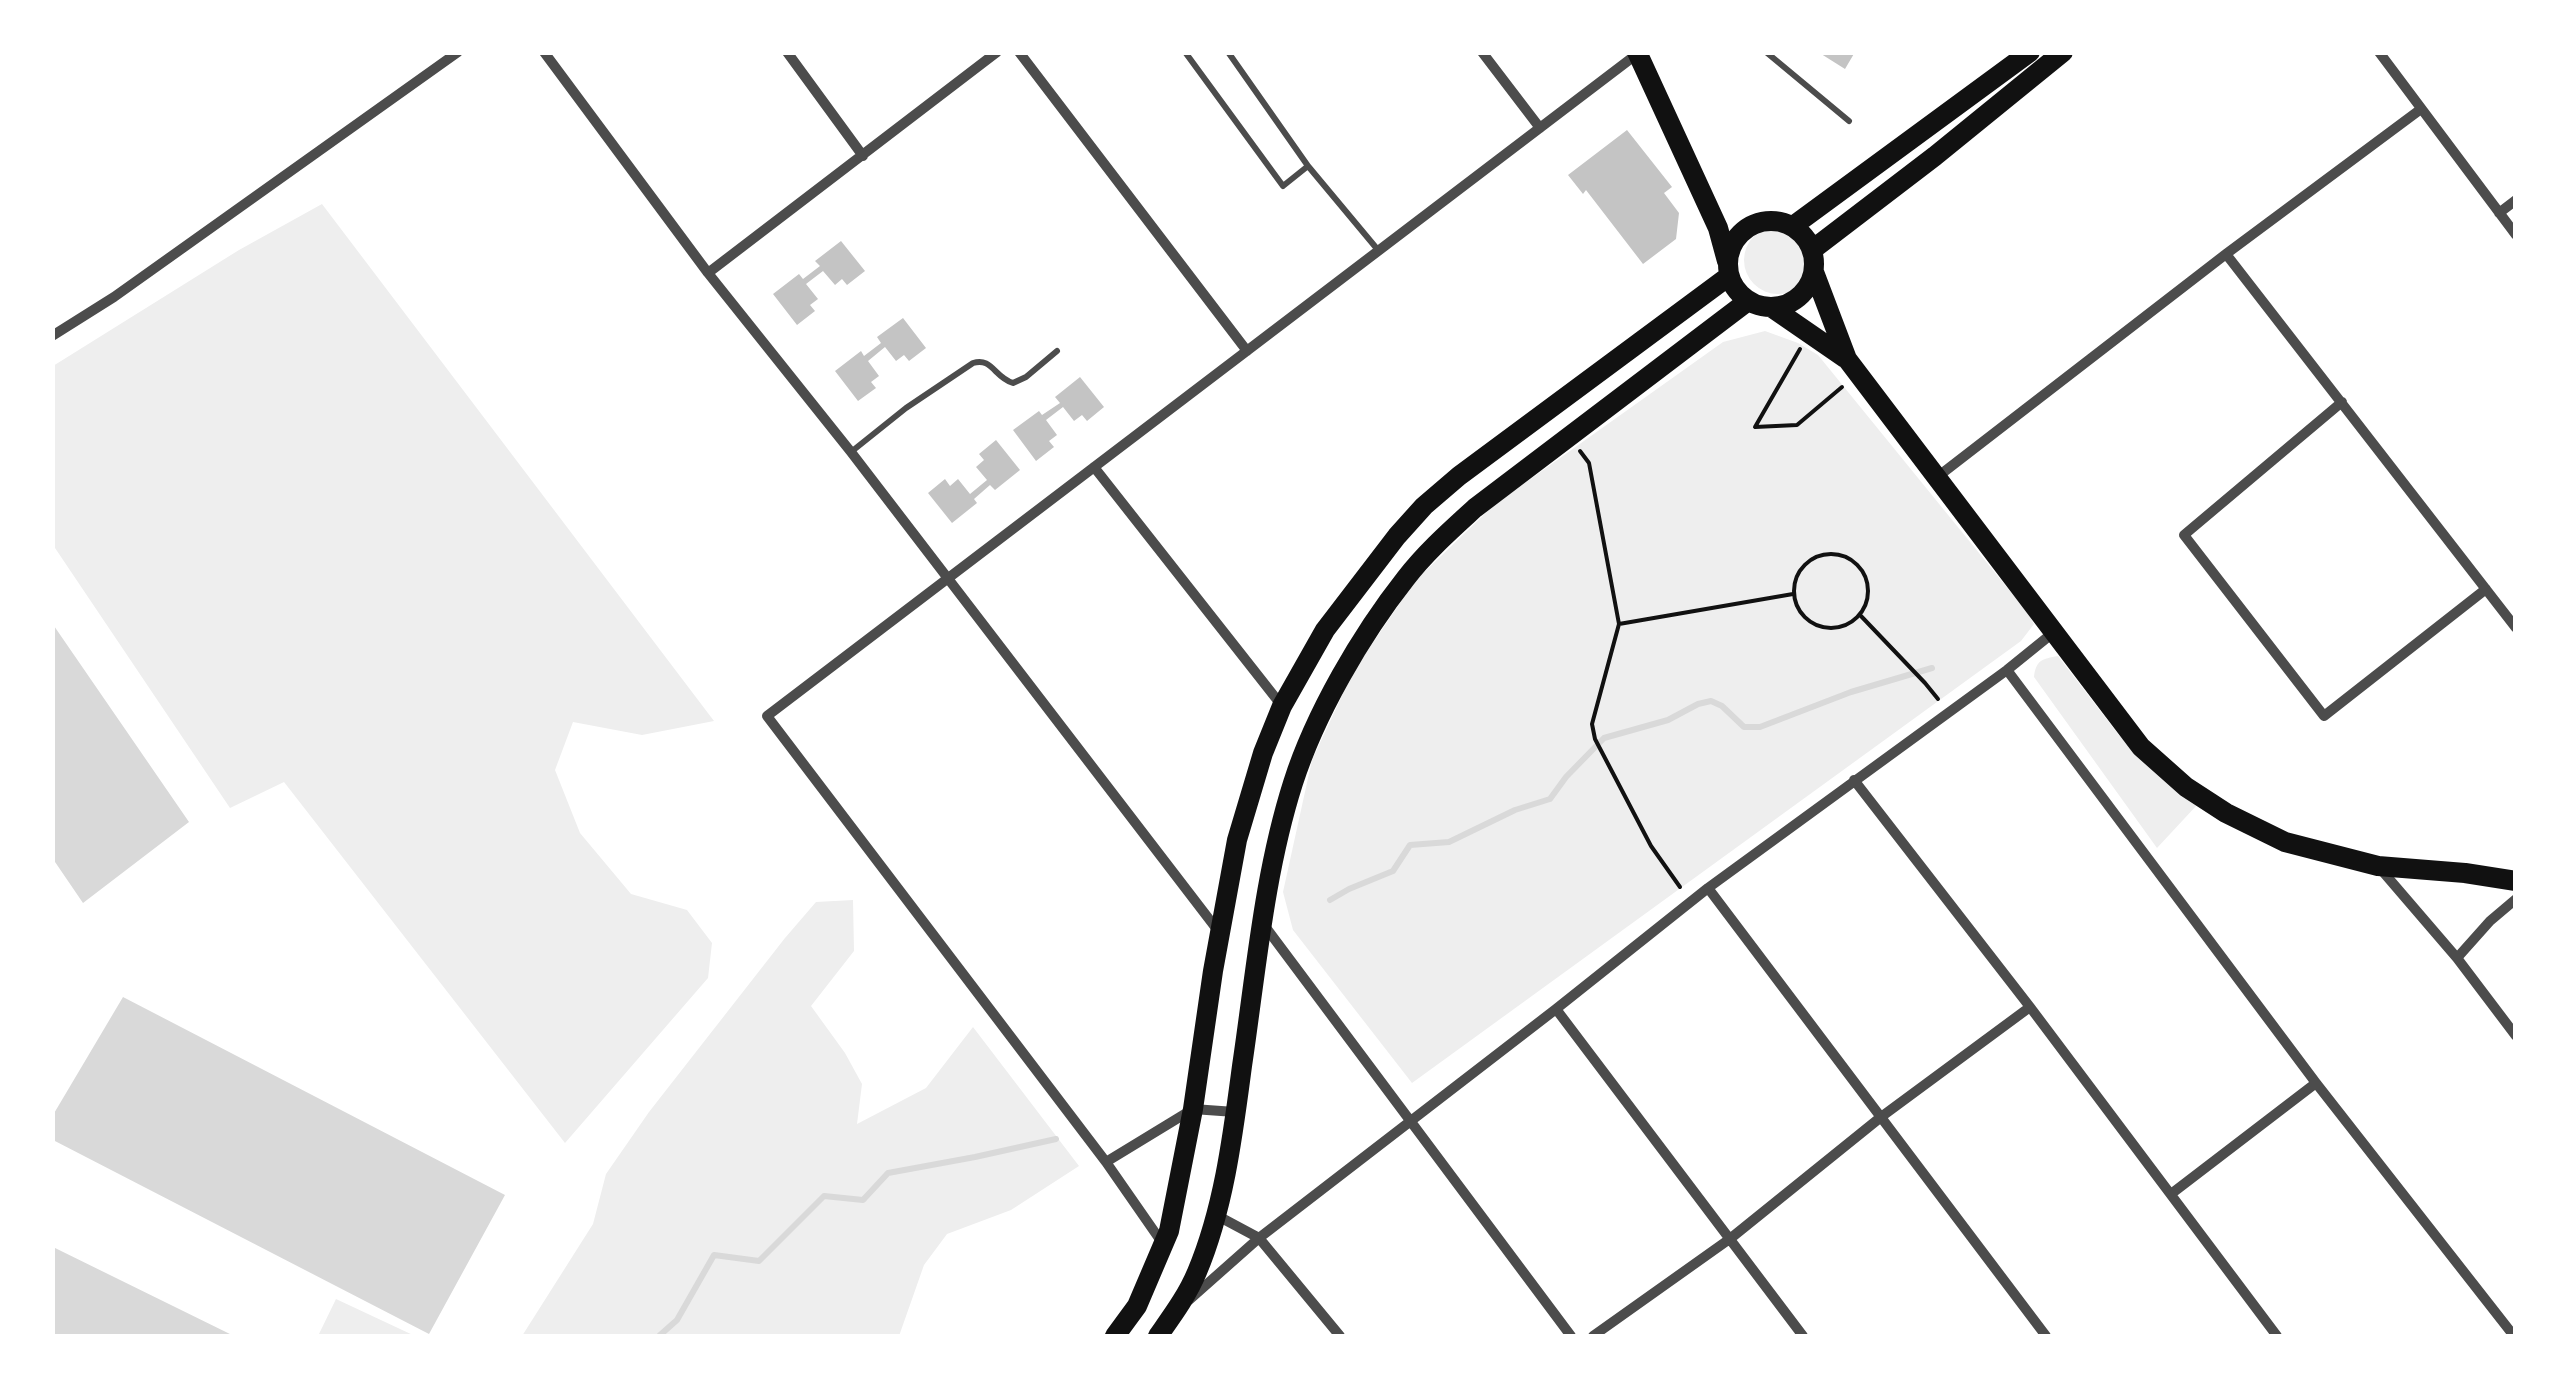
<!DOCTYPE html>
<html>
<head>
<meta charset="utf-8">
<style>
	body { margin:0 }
	#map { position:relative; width:2568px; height:1389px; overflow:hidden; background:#fff; font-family:Montserrat,sans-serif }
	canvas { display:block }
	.frame { position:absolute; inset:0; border:55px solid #fff; pointer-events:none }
</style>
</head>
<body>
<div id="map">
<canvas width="2568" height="1389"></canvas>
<div class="frame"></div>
</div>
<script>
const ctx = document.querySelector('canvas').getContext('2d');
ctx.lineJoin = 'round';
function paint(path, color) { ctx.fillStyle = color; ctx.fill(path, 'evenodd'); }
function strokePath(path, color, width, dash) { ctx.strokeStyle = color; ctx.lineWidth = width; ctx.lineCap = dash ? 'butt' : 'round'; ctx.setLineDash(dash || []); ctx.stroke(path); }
paint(new Path2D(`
	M322,204L714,721L642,735L573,722L555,770L580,833L631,894L687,910L712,943L708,978L565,1143L284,782L230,808L53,545V366L239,250Z
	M1744 260a34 34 0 1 1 68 0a34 34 0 1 1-68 0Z
	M1765,331L1798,343L1818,355L2027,612L2034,624L2021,641L1412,1083L1293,930L1283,892L1312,760L1353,672L1415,581L1494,505L1723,342Z
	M2058,656L2118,734L2140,757L2197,805L2157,848L2034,677C2036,660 2042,659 2058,656Z
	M853,900L854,951L811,1006L845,1053L862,1084L857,1124L926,1088L973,1027L1079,1166L1011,1210L947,1234L924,1265L899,1336H522L593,1224L606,1174L649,1112L785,938L816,902Z
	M336,1299L415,1336H318Z`), '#eee');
paint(new Path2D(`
	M52,623L189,822L83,903L53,859Z
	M123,997L505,1195L429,1334L53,1140V1115Z
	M52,1247H53L234,1336H53Z`), '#d9d9d9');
strokePath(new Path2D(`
	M1330,900L1349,889L1393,871L1410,845L1449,842L1515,810L1550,799L1566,777L1604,738L1668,720L1698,704L1711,701L1722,706L1744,727H1760L1851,692L1932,668
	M659,1336L677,1320L714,1255L759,1261L824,1196L863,1200L888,1173L975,1157L1056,1139`), '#d9d9d9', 6);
paint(new Path2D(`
	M1818,52H1855L1845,69Z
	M1627,130L1672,187L1664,193L1679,213L1676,239L1643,264L1586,190L1583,194L1568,175Z
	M841,241L865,271L847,285L842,279L835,285L823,271L806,284L818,299L810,305L815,311L797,325L773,294L799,274L803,279L820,266L815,261Z
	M903,318L926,348L909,361L904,355L896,361L885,347L868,361L879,376L871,382L876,388L858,401L835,371L861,351L864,356L881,343L877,337Z
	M1080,377L1104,407L1087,421L1082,415L1074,421L1063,407L1046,420L1057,435L1049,441L1054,447L1036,461L1013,430L1039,411L1042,415L1060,403L1055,397Z
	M996,440L1020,470L995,490L990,485L974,499L977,503L952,523L928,493L945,479L950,486L958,479L970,494L987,480L976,467L984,460L979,454Z`), '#c4c4c4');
strokePath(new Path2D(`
	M1800,349L1755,427L1797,425L1842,387
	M1580,451L1589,463L1619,624L1793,594
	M1794 591a37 37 0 1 1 74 0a37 37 0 1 1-74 0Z
	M1860,615L1925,683L1938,699
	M1619,624L1592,724L1595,739L1651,846L1680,887`), '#111', 4);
strokePath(new Path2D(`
	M1185,52L1283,186L1308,166L1378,250
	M1228,52L1308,166
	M1766,52L1849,121
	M851,452L906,408L973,363C992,357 994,377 1013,383L1026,377L1057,351`), '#4c4c4c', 6);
strokePath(new Path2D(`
	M544,52L708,273L851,452L1219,932
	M787,52L863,156
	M1019,52L1247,351
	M1482,52L1540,128
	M2379,52L2516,235
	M2499,213L2516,200
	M2226,254L2516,628
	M708,273L997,52
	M52,336L114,297L458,52
	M2342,402L2184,535L2324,716L2486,589
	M1094,467L1282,706
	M1936,478L2226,254L2421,109
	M2007,670L2316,1083L2514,1336L2516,1335
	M1854,780L2030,1007L2277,1336
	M2378,866L2457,958L2516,1036
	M1708,888L2046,1336
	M1264,925L1571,1336
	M2457,958L2490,921L2516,899
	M1556,1009L1803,1336
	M1106,1162L1193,1109L1235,1112
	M2171,1194L2316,1083
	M1216,1215L1259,1238L1340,1336
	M1163,1244L1106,1162L767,716L1637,54
	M1189,1300L1259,1238L1556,1009L1708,888L2007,670L2054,632
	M1593,1336L1731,1238L1881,1117L2030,1007`), '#4c4c4c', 10);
strokePath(new Path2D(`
	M1637,52L1718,228L1727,261
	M1728 264a43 43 0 1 1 86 0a43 43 0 1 1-86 0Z
	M1793,226L2030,52
	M1812,250L1935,156L2063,52
	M1814,272L1847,359L2141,747L2186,787L2226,813L2285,842L2378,866L2465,873L2516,881
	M1771,307L1845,358
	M1115,1336L1137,1306L1169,1231L1193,1109L1213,971L1237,840L1263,753L1282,706L1325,630L1397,536L1424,506L1459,476L1729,276
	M1158,1336C1172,1316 1187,1296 1197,1272C1224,1208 1233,1134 1242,1066C1256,972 1264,874 1293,783C1315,714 1361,635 1406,578C1426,552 1451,530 1475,508L1748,301`), '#111', 20);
</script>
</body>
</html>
